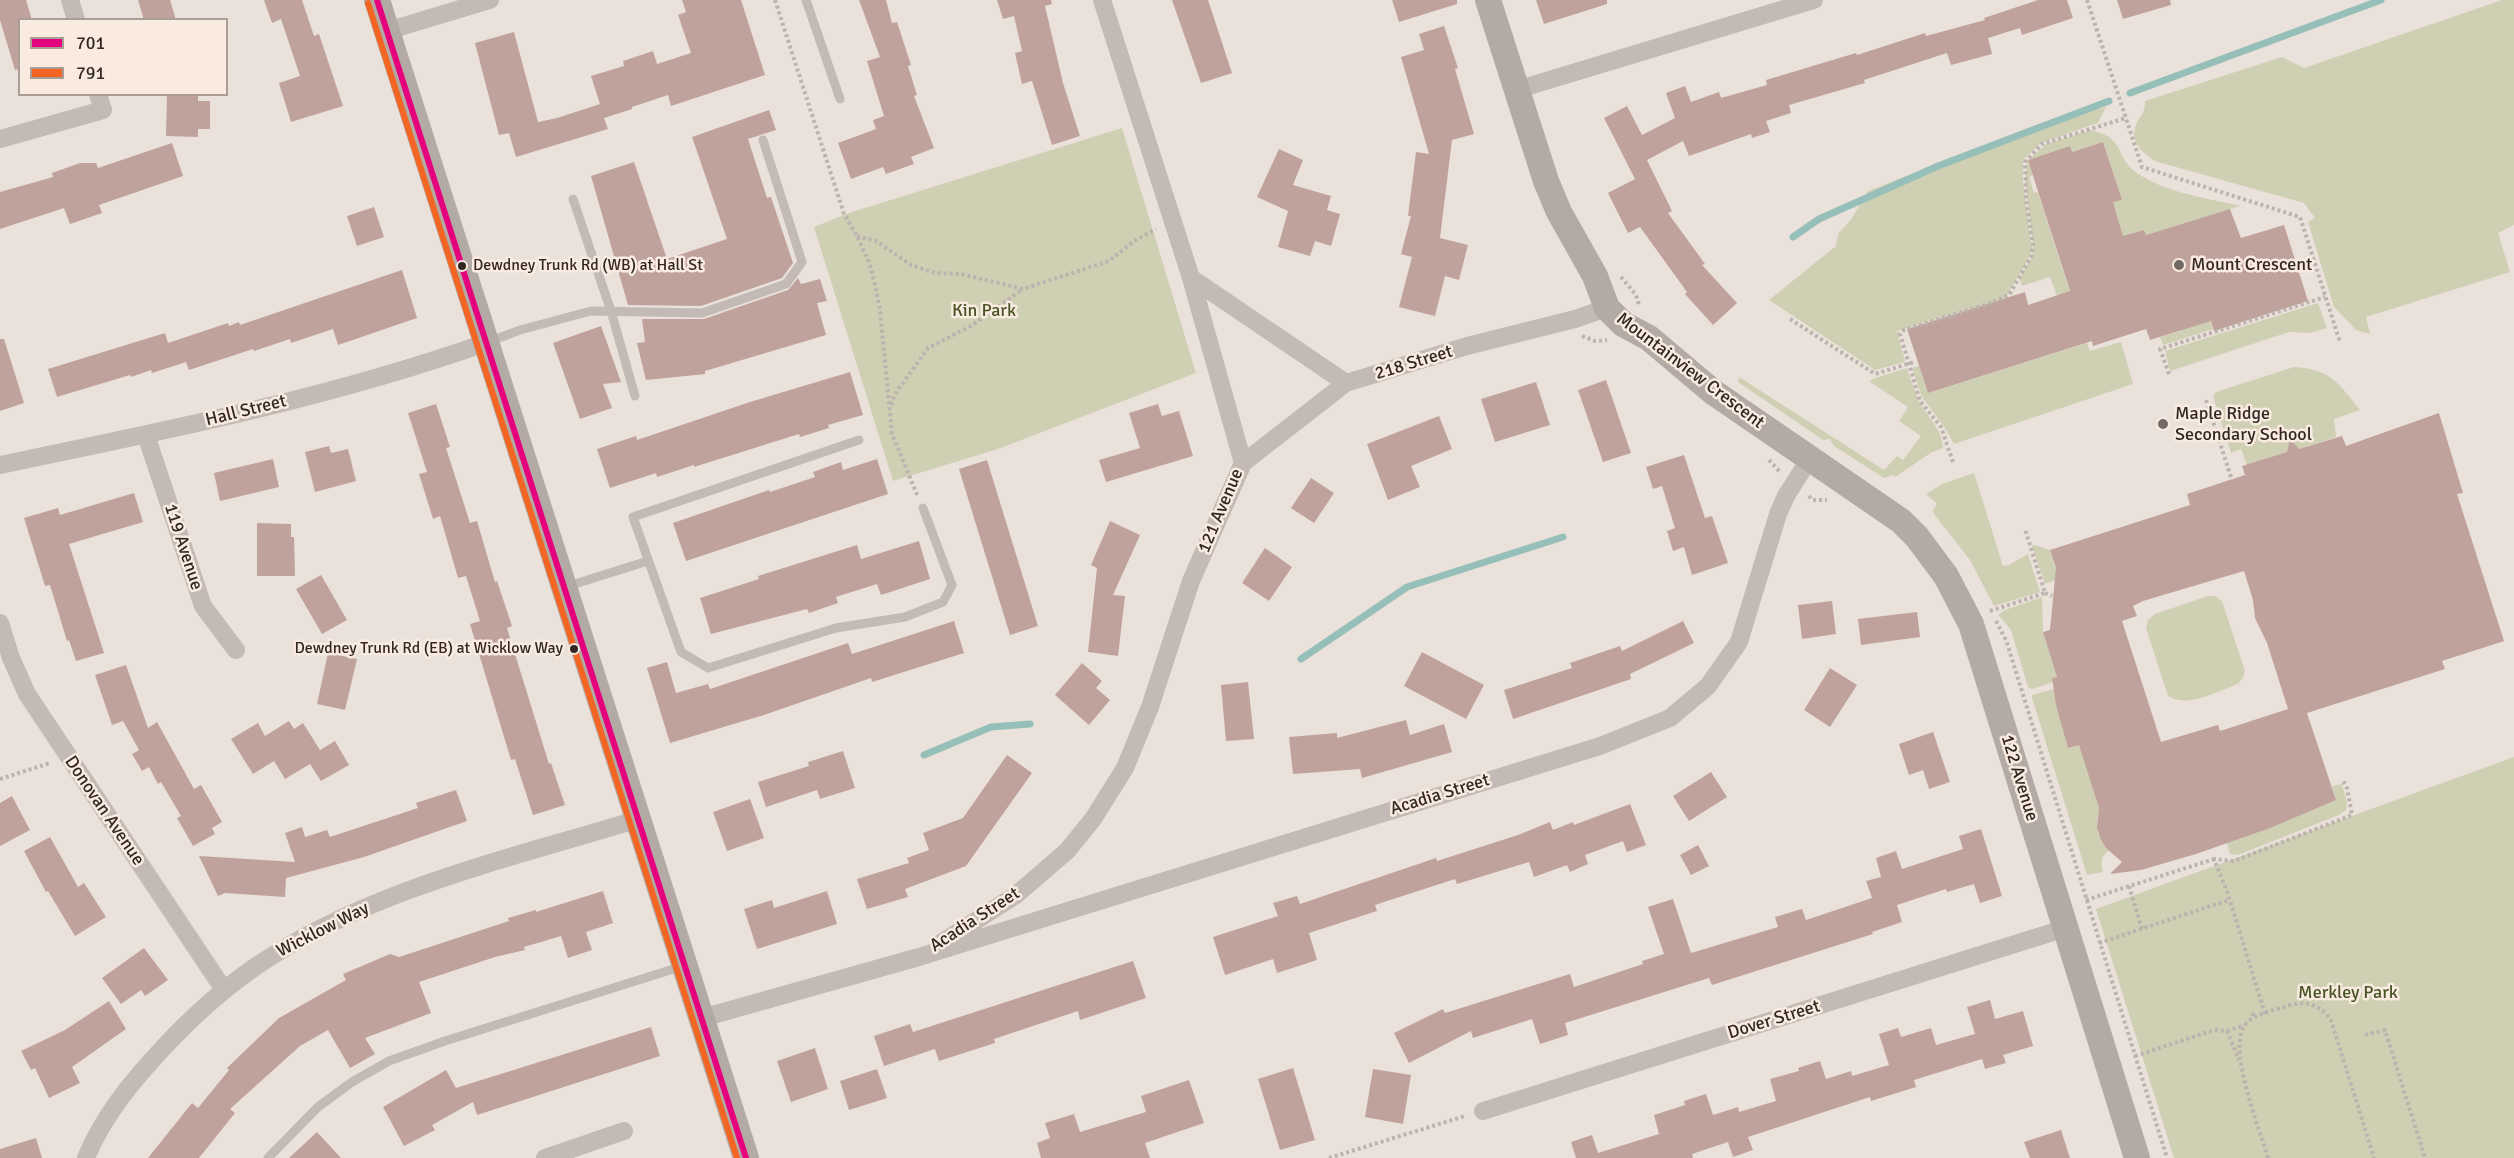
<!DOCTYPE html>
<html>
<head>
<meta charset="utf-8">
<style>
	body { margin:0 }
	#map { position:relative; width:2514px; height:1158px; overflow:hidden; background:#ebe1db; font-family:Signika,sans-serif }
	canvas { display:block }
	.legend { position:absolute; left:18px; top:18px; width:210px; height:78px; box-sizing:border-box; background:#faebe1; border:2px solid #aa9d95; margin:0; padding:8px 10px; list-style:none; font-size:18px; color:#332724 }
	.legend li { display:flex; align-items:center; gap:12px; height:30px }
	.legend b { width:30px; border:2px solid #aa9d95 }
</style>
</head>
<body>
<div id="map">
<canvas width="2514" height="1158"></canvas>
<ul class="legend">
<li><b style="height:8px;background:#e5007d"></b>701</li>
<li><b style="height:8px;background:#f26522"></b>791</li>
</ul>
</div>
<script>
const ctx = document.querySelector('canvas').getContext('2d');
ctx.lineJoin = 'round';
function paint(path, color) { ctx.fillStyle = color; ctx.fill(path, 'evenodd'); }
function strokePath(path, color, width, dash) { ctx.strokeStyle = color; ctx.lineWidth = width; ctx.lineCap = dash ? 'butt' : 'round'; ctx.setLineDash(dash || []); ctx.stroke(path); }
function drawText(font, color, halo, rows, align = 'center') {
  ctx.font = font + ' Signika,sans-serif'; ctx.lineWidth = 5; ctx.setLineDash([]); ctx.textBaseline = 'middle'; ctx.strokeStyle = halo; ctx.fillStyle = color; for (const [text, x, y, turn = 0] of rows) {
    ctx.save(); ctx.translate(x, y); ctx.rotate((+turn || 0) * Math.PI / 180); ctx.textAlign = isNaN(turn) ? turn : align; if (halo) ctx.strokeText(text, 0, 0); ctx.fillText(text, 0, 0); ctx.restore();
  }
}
paint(new Path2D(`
	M2502,0H2514V225L2498,233L2510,272L2366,317L2370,334L2356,330L2334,307L2308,222L2315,218L2304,203L2158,162C2145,156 2131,144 2135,128C2138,116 2145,116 2145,101L2282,57L2304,68Z
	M2106,107L2098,123L2041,143L2023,160V183L2032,248L2030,257L2005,298L1897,331L1905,362L1875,370L1769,300L1836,246L1838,234L1852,218L1868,191L2028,128Z
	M1122,128L1196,373L998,449L893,481L814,227L849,213Z
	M2092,130C2128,140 2113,156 2137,173C2166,193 2207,198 2240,206L2146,235L2144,230L2123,236L2113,202L2121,199L2103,142L2072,152L2070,147L2028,160L2033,175L2029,177L2034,193L2038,192L2070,293L2057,296L2050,277L2022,286L2019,278L2032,257L2033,246L2025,180L2028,160L2046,144Z
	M2318,303L2327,328L2310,333L2289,332L2170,371L2165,351Z
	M2210,318L2213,329L2163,345L2160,337L2181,331L2180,328Z
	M2121,342L2133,384L1954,444L1945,428L1922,397L1912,368L1919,366L1928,393L2087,343L2090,351Z
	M2294,367C2330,369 2339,383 2360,410L2334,419L2336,437L2299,449L2296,446L2288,448L2287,452L2247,465L2241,449L2231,453L2213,396L2216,392Z
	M1907,368C1911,379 1914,390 1919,401C1927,418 1942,427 1943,448L1932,452L1895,477L1893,475L1884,478L1834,446L1830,439L1823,440L1738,382L1739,377L1884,470L1897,456L1903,460L1921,436L1899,421L1908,407L1870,382L1872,379Z
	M1974,473L2003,566L2009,565L2028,554L2040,592L1994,606L1970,560L1934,514L1933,510L1937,504L1926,494L1942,484Z
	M2035,545L2050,550L2059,579L2045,584L2032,546Z
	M2208,596H2215L2222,601L2245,671L2243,678L2238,684C2218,691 2186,709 2168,696L2146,628L2148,620L2155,614Z
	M2042,597L2043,632L2057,677L2052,678L2053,682L2032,689L2028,687L2011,630L1998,615L2005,610Z
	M2054,689L2068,748L2079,745L2101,806L2097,820L2098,834L2109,851C2101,856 2100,862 2103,872L2087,875L2032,698V695Z
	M2514,757V1158H2174L2096,909Z
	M2342,784L2347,802L2346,810L2339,815L2238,855L2230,854L2227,843L2336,800L2332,786Z`), '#cfcfb4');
strokePath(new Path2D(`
	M2130,93L2381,0
	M1793,237L1819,219L1938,166L2109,101
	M1301,659L1407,587L1563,537
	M924,755L991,727L1030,724`), '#96bfb9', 7);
paint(new Path2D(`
	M0,0H26L32,20H20V69L15,70L0,20Z
	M138,0H170L176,20H144Z
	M264,0H302L314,36L319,34L343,106L291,122L279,83L300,76L281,19L272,23Z
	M682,0H741L765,75L671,106L668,95L632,107V109L604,118L608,129L516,157L509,133L499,135L475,43L514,32L538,122L557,118L600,104L591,76L624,66L623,61L653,51L657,64L691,53L678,15L686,12Z
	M859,0H886L892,23L897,22L911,65L908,66L917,95L914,96L934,148L911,157L914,164L886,174L883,167L851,179L838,143L876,129L873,120L884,116L867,61L880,57Z
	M997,0H1051L1052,4L1045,6L1063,83L1080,136L1052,145L1032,81L1022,84L1015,53L1022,51L1014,16L1003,19Z
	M1172,0H1208L1232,73L1201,83Z
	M1392,0H1457V4L1399,22Z
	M1536,0H1607V4L1544,24Z
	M2038,0H2067L2073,18L2022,35L2020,28L1988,38L1992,54L1951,65L1947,53L1864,80L1865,83L1789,105L1791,113L1766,121L1770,132L1752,138L1751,134L1689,156L1683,141L1647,160L1672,211L1668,213L1705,264L1702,265L1737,303L1713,325L1685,294L1687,292L1640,227L1628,233L1608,193L1635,179L1604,118L1627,106L1642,135L1675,118L1666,93L1685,86L1691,102L1719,92L1721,98L1767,85L1766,80L1856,53L1857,55L1925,33L1926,36L1985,20L1984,18Z
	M2117,0H2170L2171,5L2123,19Z
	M1444,26L1458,68L1455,69L1474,134L1452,140L1440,238L1468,245L1459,280L1445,276L1435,316L1399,307L1412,257L1401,254L1411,216H1408L1416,152L1429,154L1401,57L1424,50L1419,34Z
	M167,94H198V101H210V129H198V137L166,136Z
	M769,110L776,130L748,139L767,198L771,197L793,263L782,278L701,306L628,305L591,176L634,162L667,259L727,239L692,137Z
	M2103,142L2122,200L2113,202L2123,236L2144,230L2146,235L2230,209L2241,238L2284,225L2308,301L2214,331L2211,321L2150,340L2146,329L2093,346L2092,341L1928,393L1907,329L2025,292L2028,305L2070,291L2028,160L2070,146L2072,152Z
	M172,143L183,176L99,205L102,213L70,224L64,208L0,229V192L53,177L52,173L80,163H96L98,168Z
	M1279,149L1303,160L1293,185L1331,196L1327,210L1340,214L1331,246L1315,241L1310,256L1278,247L1288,211L1257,197Z
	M374,207L384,237L357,246L347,216Z
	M402,270L417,318L338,345L333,329L291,343L290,339L254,351L253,349L189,370L186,362L152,373L151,370L131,377L130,375L57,397L48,369L165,333L168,343L228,323L229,326L239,322L240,325Z
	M798,278L801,284L820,279L827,301L817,303L826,335L705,371V374L646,380L637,343L645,342L642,319H704L788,290Z
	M601,326L621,382L603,384L612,408L580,419L553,343Z
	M0,339H4L24,403L0,411Z
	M850,372L863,415L828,425L829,428L800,437L799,434L694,467V465L657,477L656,473L610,488L597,449L636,436L637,440L750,402Z
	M1606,380L1631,453L1603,462L1578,390Z
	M1536,382L1550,425L1495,442L1481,399Z
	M436,404L450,447L446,448L470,523L477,521L495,582L497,581L512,626L507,628L549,764L551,763L565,805L533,815L515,759L511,760L470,624L480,621L466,576L458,578L440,516L433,519L419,474L427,472L408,413Z
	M1158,404L1162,416L1179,411L1193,456L1106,482L1099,460L1140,448L1129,413Z
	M2439,413L2463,493L2457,494L2504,641L2442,661L2445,669L2307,713L2336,800L2270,828L2196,854L2141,870L2110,874L2122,862L2106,848L2100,838L2097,827L2099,808L2079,745L2068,748L2056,705L2052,678L2057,677L2043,632L2050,630L2056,568L2050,550L2190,505L2187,494L2245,475L2242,466L2287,452L2290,439L2299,449L2342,436L2346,446ZM2244,571L2253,600L2255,618L2267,643L2288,709L2220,731L2218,725L2161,742L2122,621L2137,616L2133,606L2143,601Z
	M1439,416L1452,449L1411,466L1420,487L1388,500L1367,444Z
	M329,446L331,453L348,449L356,481L315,492L305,452Z
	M1684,455L1705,518L1712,516L1728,563L1692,575L1684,547L1673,551L1667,531L1675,528L1662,486L1653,489L1646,467Z
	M273,459L279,487L220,501L214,473Z
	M877,459L888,494L686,561L673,523L769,490L770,492L815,477L813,472L841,462L843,470Z
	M987,460L1038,626L1010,635L959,469Z
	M1311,478L1334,493L1314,523L1291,508Z
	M134,493L143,522L69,544L104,653L76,661L69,640L67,641L50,585L45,586L24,518L58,508L60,515Z
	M1110,521L1140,535L1113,595L1125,596L1118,656L1088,652L1097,568L1091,565Z
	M257,523L291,524V537H294L295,576H257Z
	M919,541L930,579L881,595L877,584L836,597L838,603L809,613L807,609L711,634L700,598L759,579L758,576L857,545L861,559Z
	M1265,548L1292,567L1269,601L1242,583Z
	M321,575L347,620L322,634L296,589Z
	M1832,601L1836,634L1802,639L1798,605Z
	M1917,612L1920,637L1861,645L1858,619Z
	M954,621L964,653L872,682L871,678L764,715L670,743L647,668L667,662L676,693L708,684L710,689L848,643L852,654Z
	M1683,621L1694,643L1630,674L1631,679L1513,719L1504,690L1572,668L1570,663L1620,646L1622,651Z
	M1422,652L1484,685L1466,719L1404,686Z
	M328,653L357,659L345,710L317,704Z
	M1082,663L1102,681L1096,688L1110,700L1089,725L1055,695Z
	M126,665L148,728L157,722L194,789L201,785L222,822L212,828L215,834L193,846L177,818L181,816L161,782L158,784L149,767L142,771L132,754L139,750L123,721L112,725L95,675Z
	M1830,668L1857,685L1830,727L1804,710Z
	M1248,682L1254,739L1226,741L1221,685Z
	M1406,720L1410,735L1444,724L1452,752L1362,778L1360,769L1293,774L1289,737L1337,733V738Z
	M289,721L294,729L303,723L320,750L335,741L349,765L321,781L310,764L285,779L274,761L253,774L231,739L258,723L265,736Z
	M1933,732L1950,782L1929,789L1923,770L1909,775L1899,744Z
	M843,751L855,788L820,799L817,790L766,807L758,782L809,766L808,762Z
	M1007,755L1032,773L966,866L905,889L908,897L867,909L857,879L909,863L907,858L929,850L923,833L963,818Z
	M1711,772L1727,797L1689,821L1673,796Z
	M456,790L467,821L364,857L286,878L285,897L225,893L218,896L199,856L295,862L285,833L302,827L305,837L327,830L330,837L418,808L416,803Z
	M12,796L30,830L0,846V803Z
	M750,799L764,838L727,851L713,812Z
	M1630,804L1646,845L1627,852L1623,841L1585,855L1588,864L1570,872L1567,865L1534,877L1529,862L1457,884L1455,879L1375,905L1377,911L1309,933L1317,960L1277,973L1273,959L1225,975L1213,937L1278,916L1273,903L1297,896L1300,904L1436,858L1437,861L1518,835L1550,822L1553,830L1573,822L1574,825Z
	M1981,829L2002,896L1980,903L1974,884L1947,892L1946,889L1897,905L1902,922L1872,932L1873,934L1712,985L1709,978L1565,1023L1568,1035L1540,1044L1532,1019L1473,1038L1471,1031L1409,1063L1394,1033L1443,1009L1445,1013L1570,974L1574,987L1643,964L1642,961L1664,954L1648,907L1673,899L1691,953L1778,927L1775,917L1802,909L1806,920L1872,898L1866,881L1881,877L1876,858L1896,851L1902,869L1963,849L1959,836Z
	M50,837L78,887L84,883L106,917L75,936L48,891L46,892L24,851Z
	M1698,845L1709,866L1691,875L1680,855Z
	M603,891L613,923L586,932L592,950L568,958L561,936L524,947L525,950L495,957L419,982L431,1013L365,1038L375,1054L350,1068L328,1030L300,1046L230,1109L235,1113L199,1158H148L192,1103L198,1108L229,1070L227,1068L279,1018L346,980L343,974L390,954L399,957L509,921L508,918L536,910V912Z
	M827,891L837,924L757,949L744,909L772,900L774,908Z
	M144,948L168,980L145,996L141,990L121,1004L102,978Z
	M1133,961L1146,998L1080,1020L1078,1011L994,1039L995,1043L939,1061L935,1049L884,1066L874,1036L910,1024L913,1032Z
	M1990,1000L1995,1019L2023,1011L2033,1046L2003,1055L2006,1063L1985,1069L1982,1059L1914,1080L1916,1087L1871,1101L1870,1097L1748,1137L1753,1150L1733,1157L1728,1142L1692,1154L1693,1158H1576L1571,1142L1592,1135L1598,1153L1659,1134L1654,1115L1685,1105L1684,1101L1706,1094L1713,1115L1738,1107L1739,1112L1776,1101L1770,1079L1799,1071L1798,1068L1820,1061L1826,1079L1851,1071L1852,1076L1889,1065L1879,1034L1898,1028L1901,1037L1931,1028L1936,1045L1975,1034L1967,1007Z
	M109,1001L126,1029L72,1067L80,1083L49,1098L35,1068L31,1070L21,1051L65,1030Z
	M651,1027L660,1056L477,1115L473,1102L432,1125L435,1130L404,1146L383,1107L446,1070L456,1088Z
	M815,1048L828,1089L791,1102L777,1061Z
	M1293,1068L1315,1140L1280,1150L1258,1079Z
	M877,1069L887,1098L849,1110L840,1081Z
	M1373,1069L1411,1075L1403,1124L1365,1117Z
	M1189,1080L1204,1123L1145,1143L1150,1158H1041L1037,1143L1050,1138L1045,1123L1074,1114L1080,1132L1146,1112L1141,1096Z
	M2061,1130L2070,1158H2030L2024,1142Z
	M317,1132L341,1158H289Z
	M36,1138L42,1158H0V1149Z`), '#c0a29c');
strokePath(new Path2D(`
	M775,0L844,214L857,236L869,262L875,284L880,310L892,434L918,497
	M2087,0L2142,167L2300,217L2340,342
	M857,236L876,241L911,265L935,273L961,274L1023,289L1109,261L1134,241L1156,229
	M1621,277L1636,295L1639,305
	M1790,319L1875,374L1914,362
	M1582,336L1595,341L1607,340
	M2169,374L2160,349L2325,297
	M2206,400L2232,480
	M891,405L895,394L928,348L971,326L1023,289
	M1769,460L1780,472
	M1953,462L1941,427L1920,401L1900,334L1904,330L1991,303L2009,295L2031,257L2033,246L2026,199L2025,162L2042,144L2126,118
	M1809,496L1812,500H1827
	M2045,593L2052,596
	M1990,611L2045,593L2025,529
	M1996,621L2006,640L2167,1158
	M0,779L50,763
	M2129,886L2142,929
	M2086,900L2214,859
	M2099,943L2229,900
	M2252,1013L2255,1018
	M2265,1014L2227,891L2214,859L2234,861L2352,815L2347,788L2342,779
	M2227,1031L2245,1025
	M2365,1035L2385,1030L2425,1158
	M2135,1056L2214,1030L2227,1031L2239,1060
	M1329,1158L1465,1116
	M2268,1158C2260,1129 2227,1050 2245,1025C2253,1014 2275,1010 2287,1006C2305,1000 2320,1004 2331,1020L2374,1158`), '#bcb2ae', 4, [3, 3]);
strokePath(new Path2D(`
	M806,0L840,99
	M573,199L611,311L635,396
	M488,342L520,330L591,311L702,313L786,284L802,262L763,140
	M859,440L633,517L681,652L708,668L836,628L905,617L943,602L952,585L923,508
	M565,587L648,561
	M268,1158L318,1107L352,1082L389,1061L445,1041L683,966`), '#c3bab5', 9);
strokePath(new Path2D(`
	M70,0L76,20
	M387,31L490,0
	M1516,90L1814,0
	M0,139L103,110L98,94
	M1191,278L1346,383
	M146,435L203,606L236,650
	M1243,463L1346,383L1467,346L1575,319L1607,308
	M0,465C164,431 330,398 488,342
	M0,623L11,658L27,694L224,990
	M941,943L1016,895L1067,851L1093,819L1125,768L1150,707L1191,581L1243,463L1191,278L1102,0
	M702,1018L919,957L1600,746L1670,718L1708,686L1739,642L1778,514L1786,496L1810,458
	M1483,1111L2066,928
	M86,1158C103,1116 133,1080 164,1047C191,1018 222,990 255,967C369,889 509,859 639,819
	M545,1158L624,1131`), '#c3bab5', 18);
strokePath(new Path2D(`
	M377,0L746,1158
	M1488,0L1546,181L1559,212L1595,276L1607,308L1623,324L1649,338L1713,392L1901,521L1917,537L1946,576L1971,624L2137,1158`), '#b4aaa5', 26);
strokePath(new Path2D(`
	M377,0L746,1158`), '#e5007d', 6);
strokePath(new Path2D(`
	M368,3L737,1158`), '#f26522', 6);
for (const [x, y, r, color] of [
	[2179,265,6,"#736864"],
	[462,266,5,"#332724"],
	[2163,424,6,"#736864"],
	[574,649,5,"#332724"]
]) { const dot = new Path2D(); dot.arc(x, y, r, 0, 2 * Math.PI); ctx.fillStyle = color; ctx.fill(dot); strokePath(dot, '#faebe1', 2); }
drawText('16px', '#332724', '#faebe1', [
	["Dewdney Trunk Rd (WB) at Hall St",473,266],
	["Dewdney Trunk Rd (EB) at Wicklow Way",563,649,"right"]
], 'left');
drawText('18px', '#332724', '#faebe1', [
	["Mount Crescent",2191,265],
	["Maple Ridge",2175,414],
	["Secondary School",2175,435]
], 'left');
drawText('18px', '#485326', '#faebe1', [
	["Kin Park",984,311],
	["Merkley Park",2348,993]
]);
drawText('18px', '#332724', '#faebe1', [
	["218 Street",1414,363,-17],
	["Mountainview Crescent",1690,371,37],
	["Hall Street",246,411,-14],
	["121 Avenue",1221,511,-67],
	["119 Avenue",183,547,72],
	["122 Avenue",2019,778,73],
	["Acadia Street",1440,795,-17],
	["Donovan Avenue",104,811,56],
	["Acadia Street",975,920,-33],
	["Wicklow Way",323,930,-27],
	["Dover Street",1774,1020,-17]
]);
</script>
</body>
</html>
